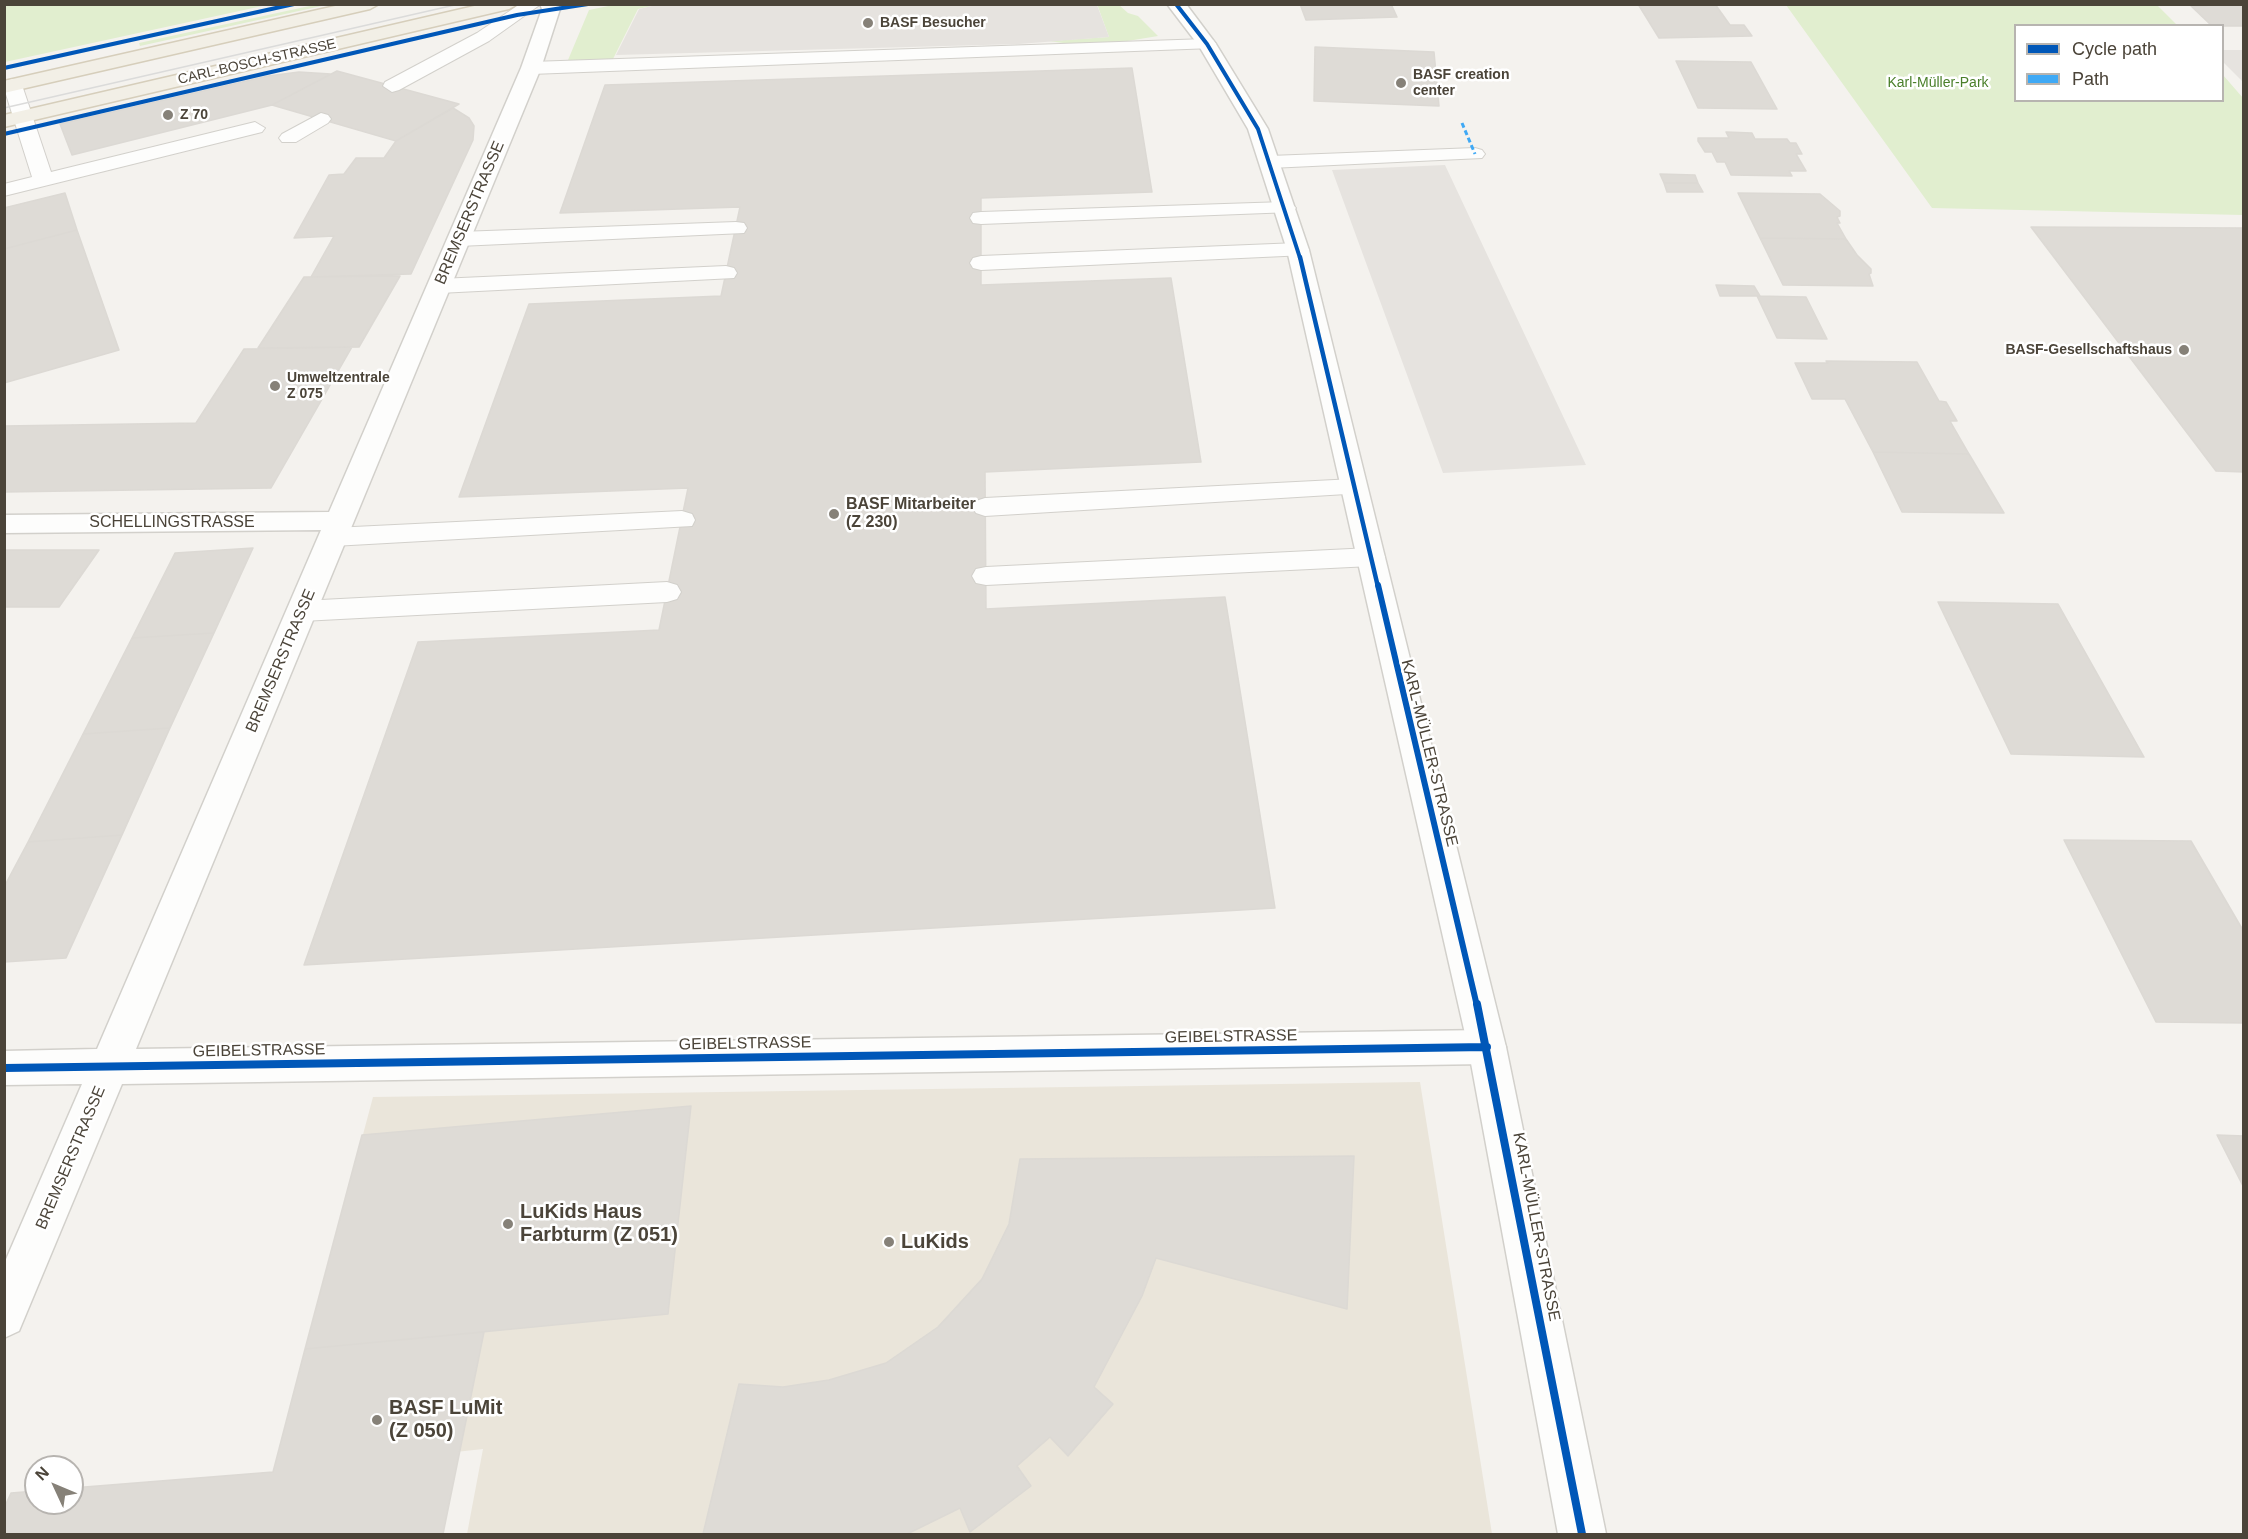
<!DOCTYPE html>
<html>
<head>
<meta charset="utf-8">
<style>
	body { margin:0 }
	#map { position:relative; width:2248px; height:1539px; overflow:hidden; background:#f4f2ee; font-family:Arial,sans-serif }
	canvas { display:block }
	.frame { position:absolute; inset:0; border:6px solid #4b4439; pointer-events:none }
	.legend { position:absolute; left:2014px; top:24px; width:210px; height:78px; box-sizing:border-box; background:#fff; border:2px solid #b7b4b0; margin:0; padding:8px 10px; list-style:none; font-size:18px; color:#4b4439 }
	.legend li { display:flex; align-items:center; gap:12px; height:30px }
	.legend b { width:30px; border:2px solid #b7b4b0 }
	.north { position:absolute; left:24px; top:1455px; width:60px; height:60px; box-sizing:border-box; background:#fff; border:2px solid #b7b4b0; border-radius:50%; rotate:314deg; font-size:16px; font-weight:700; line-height:24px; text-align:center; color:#4b4439 }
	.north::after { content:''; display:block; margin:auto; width:21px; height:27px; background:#868178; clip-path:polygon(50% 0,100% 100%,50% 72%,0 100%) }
</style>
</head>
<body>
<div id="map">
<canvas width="2248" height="1539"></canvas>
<div class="frame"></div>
<ul class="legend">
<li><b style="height:8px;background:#0057b8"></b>Cycle path</li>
<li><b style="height:8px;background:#3fa9f5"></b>Path</li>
</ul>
<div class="north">N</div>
</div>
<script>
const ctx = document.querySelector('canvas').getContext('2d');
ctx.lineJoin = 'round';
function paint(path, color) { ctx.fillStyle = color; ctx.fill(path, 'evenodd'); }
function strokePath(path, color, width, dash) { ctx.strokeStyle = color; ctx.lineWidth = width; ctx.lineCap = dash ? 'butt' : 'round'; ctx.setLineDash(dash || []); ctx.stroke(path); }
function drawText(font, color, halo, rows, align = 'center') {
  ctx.font = font + ' Arial,sans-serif'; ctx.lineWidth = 5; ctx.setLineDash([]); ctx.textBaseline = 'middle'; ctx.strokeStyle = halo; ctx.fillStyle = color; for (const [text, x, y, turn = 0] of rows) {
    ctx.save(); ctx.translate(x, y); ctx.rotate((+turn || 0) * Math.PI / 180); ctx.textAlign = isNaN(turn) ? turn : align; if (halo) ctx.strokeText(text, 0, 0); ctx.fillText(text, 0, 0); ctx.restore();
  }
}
paint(new Path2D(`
	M1420,1082L1492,1534H467L483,1449L273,1472L373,1097Z`), '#eae5da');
paint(new Path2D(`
	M5,4H267V5L5,62Z
	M1097,4L1119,5L1128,13L1138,16L1158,36L1091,47L1049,41L1109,37Z
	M314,5H326L140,46L139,43Z
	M613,5H656L638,9L611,63L568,60L589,10Z
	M1786,5H2157L2177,25L2016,26V100H2222L2223,75L2243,98V215L1932,208Z`), '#e1eecf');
paint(new Path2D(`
	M656,5H1097L1109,37L1019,44L616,55L639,9Z
	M2222,50H2243V82L2223,62Z
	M1445,165L1586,465L1443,473L1332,170Z`), '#e6e3df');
const building = new Path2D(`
	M1300,4H1391L1397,17L1306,20Z
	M1638,4H1715L1730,25H1744L1752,36L1659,38Z
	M2205,4H2244V26H2212L2191,6H2207Z
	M1315,47L1434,52L1439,106L1314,101Z
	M1676,61L1751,62L1777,109L1698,108Z
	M1132,68L1152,192L981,198V285L1171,278L1201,462L985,472L986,609L1225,597L1275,908L304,965L418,642L659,630L688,488L459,497L529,304L721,296L740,207L560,213L605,85Z
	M337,71L459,104L396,141L272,105Z
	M299,72L331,74L272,105L72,155L60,124L268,76Z
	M453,108L469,118L474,126L473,140L411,274L311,277L334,236L294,238L329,175L344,174L356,158H384L396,141Z
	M1726,132L1752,133L1755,139H1787L1790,143H1796L1802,154H1796L1806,171H1789L1792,176L1731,175L1725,162H1717L1712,152H1705L1698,141V138H1729Z
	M1660,174L1695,175L1698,183H1664Z
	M1664,183H1698L1703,192H1667Z
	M65,193L77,230L4,249V208Z
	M1738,193L1820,194L1840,211V216L1837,217L1840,223H1837L1846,239L1760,238Z
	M2031,227L2244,228V472L2216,471Z
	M77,230L119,350L4,383V249Z
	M1760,238L1846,239L1857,255L1871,269V273L1869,274L1873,286L1783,285Z
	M400,276L359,347L258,348L304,277Z
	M1716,285L1754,286L1760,296H1720Z
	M1757,296L1806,297L1827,339L1777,338Z
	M352,347L271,488L4,492V426L196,423L244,349Z
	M1826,361L1917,362L1939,401L1946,402L1957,421H1950L1969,454L1873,452L1845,399H1812L1795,363H1828Z
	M1873,452L1969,454L2004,513L1902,512Z
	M253,548L214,633L132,638L175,553Z
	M4,550H99L59,607H4Z
	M1938,602L2058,604L2144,757L2011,754Z
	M214,633L170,728L83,734L132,638Z
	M170,728L122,835L28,842L83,734Z
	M122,835L66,958L4,962V887L28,842Z
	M2064,840L2191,841L2244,932V1023L2156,1022Z
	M691,1106L668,1314L305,1349L362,1135Z
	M2217,1135L2244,1136V1188Z
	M1354,1156L1347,1309L1156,1258L1142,1296L1094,1387L1113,1404L1068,1456L1050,1437L1017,1466L1031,1486L970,1532L960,1508L907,1534H703L739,1384L783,1387L829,1380L886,1363L938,1327L982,1279L1009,1224L1020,1159Z
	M484,1332L443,1534H4V1508L11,1493L36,1491V1503H72V1488L273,1472L305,1349Z`);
paint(building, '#dedbd6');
strokePath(building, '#dcd9d4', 1.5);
const service = new Path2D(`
	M520,4H541L489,41L399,90L392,92L383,86L385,82L477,33Z
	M1207,39L1213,40L1216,44L1213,48L531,74L522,68L531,62Z
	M13,79L22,85L51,172L255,122L265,128L262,132L4,196V184L32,177L4,88L6,81Z
	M321,113L328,115L331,119L328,123L296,142H282L279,138L282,134Z
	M1475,148L1482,150L1485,154L1482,158L1270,168L1263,166L1260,162L1263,158L1270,156Z
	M1285,202L1292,204L1296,208L1292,212L981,224L973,223L970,218L973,213L981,212Z
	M736,222L744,223L747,228L744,233L459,246L451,244L448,239L451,234L459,232Z
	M1298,243L1306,245L1309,250L1306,255L981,270L973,268L970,263L973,258L981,256Z
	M726,266L734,268L737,273L734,278L439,293L431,291L428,286L431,281L439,279Z
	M1354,479L1363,481L1367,487L1363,493L985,516L976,513L972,507L976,501L985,498Z
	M682,511L692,514L695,520L692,526L333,546L323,543L319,537L323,531L333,528Z
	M1371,548L1381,550L1385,557L1381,564L1371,566L986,585L976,583L972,576L976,569L986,567Z
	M667,582L677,585L681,592L677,599L667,602L302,621L292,618L288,611L292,604L302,601Z`);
const minor = new Path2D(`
	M540,4H558L560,9L541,68L136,1049L1487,1030L1501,1035L1506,1047L1501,1059L1487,1064L122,1084L19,1331L4,1338V1264L82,1084L4,1085V1051L97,1049L321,530L4,533V515L329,512L521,68L542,9Z`);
const tertiary = new Path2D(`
	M1167,4H1186L1216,44L1268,129L1309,250L1506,1047L1606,1534H1558L1468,1047L1287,250L1248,129L1199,46Z`);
const primary = new Path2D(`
	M344,4H379L370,9L4,93V81Z
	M483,4H518L509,9L4,127V115Z`);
strokePath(service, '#d2d0cb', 2);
strokePath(minor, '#d2d0cb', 3);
strokePath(tertiary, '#d2d0cb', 3);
strokePath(primary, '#d6cebb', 3);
paint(service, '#fdfdfc');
paint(minor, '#fdfdfc');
paint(tertiary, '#fdfdfc');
paint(primary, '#f2efe6');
strokePath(new Path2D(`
	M4,108L459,4`), '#dbdbda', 1.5);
strokePath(new Path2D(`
	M1462,123L1475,154`), '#3fa9f5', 3, [5, 3]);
strokePath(new Path2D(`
	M1176,4L1207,44L1258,129L1300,258
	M4,68L294,4
	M4,134L517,15L588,4`), '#0057b8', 4);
strokePath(new Path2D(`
	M1300,257L1378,587`), '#0057b8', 4.5);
strokePath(new Path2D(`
	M1378,585L1477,1006`), '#0057b8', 6);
strokePath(new Path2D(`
	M1477,1004L1582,1534
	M4,1068L1487,1047`), '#0057b8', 8);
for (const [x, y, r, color] of [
	[868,23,6,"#868178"],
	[1401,83,6,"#868178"],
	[168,115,6,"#868178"],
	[2184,350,6,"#868178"],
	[275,386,6,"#868178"],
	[834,514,6,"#868178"],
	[508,1224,6,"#868178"],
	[889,1242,6,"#868178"],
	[377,1420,6,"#868178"]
]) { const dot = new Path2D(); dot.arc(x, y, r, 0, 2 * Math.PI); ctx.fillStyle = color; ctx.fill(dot); strokePath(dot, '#fff', 2); }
drawText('bold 14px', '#4b4439', '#fff', [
	["BASF Besucher",880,23],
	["BASF creation",1413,75],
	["center",1413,91],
	["Z 70",180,115],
	["BASF-Gesellschaftshaus",2172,350,"right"],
	["Umweltzentrale",287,378],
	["Z 075",287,394]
], 'left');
drawText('14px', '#4b4439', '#fff', [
	["CARL-BOSCH-STRASSE",257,62,-13]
]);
drawText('14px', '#4a7f2a', '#fff', [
	["Karl-Müller-Park",1938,83]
]);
drawText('16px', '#4b4439', '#fff', [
	["BREMSERSTRASSE",470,213,-67],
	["SCHELLINGSTRASSE",172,523],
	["BREMSERSTRASSE",281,661,-67],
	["KARL-MÜLLER-STRASSE",1429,753,76],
	["GEIBELSTRASSE",1231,1037,-1],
	["GEIBELSTRASSE",745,1044,-1],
	["GEIBELSTRASSE",259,1051,-1],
	["BREMSERSTRASSE",71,1158,-67],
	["KARL-MÜLLER-STRASSE",1536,1227,79]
]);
drawText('bold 16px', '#4b4439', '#fff', [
	["BASF Mitarbeiter",846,505],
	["(Z 230)",846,523]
], 'left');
drawText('bold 20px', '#4b4439', '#fff', [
	["LuKids Haus",520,1212],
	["Farbturm (Z 051)",520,1235],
	["LuKids",901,1242],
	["BASF LuMit",389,1408],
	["(Z 050)",389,1431]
], 'left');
</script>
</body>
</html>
